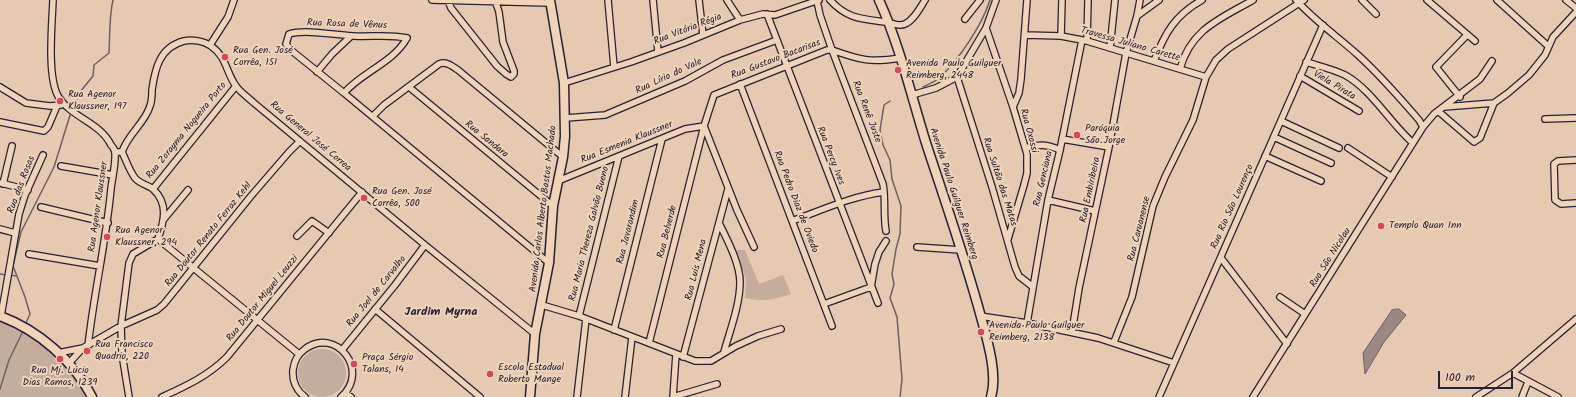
<!DOCTYPE html>
<html>
<head>
<meta charset="utf-8">
<style>
	body { margin:0 }
	#map { position:relative; width:1576px; height:397px; overflow:hidden; background:#e5c9b0; font-family:Kalam,sans-serif }
	canvas { display:block }
	.scale { position:absolute; left:1438px; top:371px; width:75px; height:18px; box-sizing:border-box; border:2px solid #22223b; border-top:0; padding-left:5px; font-size:12px; line-height:14px; white-space:nowrap; color:#22223b; -webkit-text-stroke:3px #f1d4b7; paint-order:stroke }
</style>
</head>
<body>
<div id="map">
<canvas width="1576" height="397"></canvas>
<div class="scale">100 m</div>
</div>
<script>
const ctx = document.querySelector('canvas').getContext('2d');
ctx.lineJoin = 'round';
function paint(path, color) { ctx.fillStyle = color; ctx.fill(path, 'evenodd'); }
function strokePath(path, color, width, dash) { ctx.strokeStyle = color; ctx.lineWidth = width; ctx.lineCap = dash ? 'butt' : 'round'; ctx.setLineDash(dash || []); ctx.stroke(path); }
function drawText(font, color, halo, rows, align = 'center') {
  ctx.font = font + ' Kalam,sans-serif'; ctx.lineWidth = 4; ctx.setLineDash([]); ctx.textBaseline = 'middle'; ctx.strokeStyle = halo; ctx.fillStyle = color; for (const [text, x, y, turn = 0] of rows) {
    ctx.save(); ctx.translate(x, y); ctx.rotate((+turn || 0) * Math.PI / 180); ctx.textAlign = isNaN(turn) ? turn : align; if (halo) ctx.strokeText(text, 0, 0); ctx.fillText(text, 0, 0); ctx.restore();
  }
}
paint(new Path2D(`
	M736,250H745L759,284L783,275L791,294C773,300 763,302 745,298L746,279Z
	M0,320C36,339 68,359 86,397H0Z
	M298 373a24 24 0 1 1 48 0a24 24 0 1 1-48 0Z`), '#c4ad9c');
const water = new Path2D(`
	M1399,309L1406,315L1384,342L1365,374L1363,353L1392,310Z`);
paint(water, '#9a8983');
strokePath(water, '#6a6066', 1);
strokePath(new Path2D(`
	M923,87C929,84 935,82 939,78C959,60 982,25 990,0
	M890,101L884,105L880,130L883,145L890,160L892,179L901,206L900,234L896,249L892,274L894,284L890,298L897,317L902,379L900,397
	M73,109L80,92L93,76L94,65L109,53C110,35 109,17 113,0
	M0,274L6,275
	M10,275L17,276
	M25,325L30,314L25,297L13,266L21,232L54,167L71,112
	M0,389L9,360L23,331`), '#6a6066', 1.5);
const street = new Path2D(`
	M53,0C52,25 47,76 58,96C70,117 100,122 111,145C113,147 115,150 115,153C116,163 112,179 111,189C106,242 94,293 88,346
	M432,0L550,3
	M608,0L614,67
	M653,0L658,52
	M699,0L703,35
	M727,0L740,20
	M830,0C847,19 862,19 886,22C893,23 898,27 905,24C914,20 920,8 925,0
	M1296,0C1315,21 1338,37 1358,55C1380,75 1400,98 1419,120L1423,127
	M1362,0L1376,14
	M1427,0L1475,41
	M1497,0L1548,46
	M1566,0L1576,8
	M448,1L451,8L497,66L506,74L511,77L514,74V71L503,42L499,12L495,0
	M817,1L820,15L832,50L883,184C886,200 883,215 886,231
	M767,14L878,303
	M1137,16L1159,0
	M965,19L980,0
	M986,28L1013,107L1027,154V173L1024,185L1008,239
	M1025,35L1061,36L1087,41L1206,77
	M1061,36L1062,0
	M1087,41L1088,0
	M210,45L228,17L234,0
	M1110,48L1115,0
	M1154,61C1165,33 1175,15 1202,0
	M1306,62C1319,66 1333,69 1345,75C1372,90 1390,123 1413,143
	M1180,69C1191,29 1220,19 1253,0
	M317,72L332,54L351,36
	M1300,76L1359,111
	M957,77L992,187L1015,267L1019,276L1033,287
	M564,83L631,62L684,43L740,20L763,14L775,15L819,0
	M740,84L832,326
	M0,87L26,103L50,106L61,105
	M409,87L553,206
	M344,93L292,51L286,44L289,34C305,29 336,35 354,36C372,37 389,34 407,38C393,63 362,72 344,93L549,263
	M912,95L936,88L957,77L986,28L996,0
	M1460,97L1436,67L1467,35
	M1013,107L1019,93L1021,79L1027,0
	M1444,107L1494,103L1508,93L1529,75L1545,55L1553,37L1576,12
	M1438,111L1474,142L1480,138L1494,103
	M373,116L384,105L439,64C446,61 452,66 458,70L563,157
	M566,118L605,115L685,81L723,60L777,40
	M1545,119L1576,118
	M1281,121L1339,148
	M0,122L44,131L48,127L57,106
	M704,126L737,210L754,247
	M1274,137L1331,163
	M1062,139L1109,147
	M1026,148C1039,144 1047,144 1060,150
	M1348,148L1392,177
	M115,152H122C128,134 145,123 150,106C152,101 152,95 152,90C155,68 160,47 184,41C192,39 204,41 211,46C227,57 226,73 236,86C241,93 249,98 254,103L425,245L535,334
	M122,152C126,160 129,170 135,178C140,184 148,185 153,189C169,204 164,221 158,239
	M1265,156L1321,181
	M1576,160L1558,161L1554,164L1555,200L1561,204L1576,203
	M61,166L113,175
	M558,181L685,129L704,126
	M1,183L28,190
	M3,184L12,146
	M153,189L236,86
	M1048,200L1095,211
	M41,207L108,223
	M164,219L188,190
	M792,221C822,210 852,196 884,192
	M719,223C727,239 740,264 740,282C740,305 730,330 724,352
	M0,229L15,233
	M297,236L312,221L329,233
	M158,239L299,354
	M917,247L961,250
	M29,254L100,266
	M1221,258L1287,344
	M1280,297L1305,314
	M824,304L871,287L875,264L879,252L886,241
	M542,305L579,316L695,361H711L736,346L758,336L781,329
	M375,309L480,397
	M1,316L19,214L25,195L43,155
	M579,316L619,156
	M980,316L1027,323L1098,338L1174,363
	M1027,323L1048,200L1060,150L1082,40
	M614,330L662,139
	M1072,332L1079,288L1109,147L1126,53L1137,16L1140,0
	M1114,342L1132,297L1153,206L1165,177L1193,120L1206,77L1216,60L1228,49L1304,0
	M649,343L704,126L714,95L827,50H832C860,60 871,63 900,58
	M342,350L395,285L425,245
	M58,353L83,348L121,326L157,310L164,304L251,196L289,152L300,141
	M683,357L728,189
	M69,363L83,348
	M1513,373L1558,397
	M345,393L351,397
	M129,397L122,354L121,326L129,263L133,254L158,239
	M162,397C186,386 208,376 227,357L362,192
	M305,397C296,390 292,381 293,370C294,361 298,354 305,349C336,326 371,371 341,397
	M577,397L586,319
	M625,397L632,337
	M673,397L717,384
	M673,397L676,354
	M1159,397L1323,25
	M1253,397L1423,127L1434,114L1480,79L1492,61
	M1476,397L1513,373L1576,319
	M1522,397L1528,382`);
const secondary = new Path2D(`
	M879,0C900,46 911,95 926,143C945,201 965,258 981,317C987,339 998,374 991,397
	M0,316C38,330 74,361 92,397
	M530,397L535,334L549,263L553,206L563,157L565,136L564,83L550,0`);
strokePath(street, '#22223b', 8);
strokePath(secondary, '#22223b', 11);
strokePath(street, '#f1d4b7', 5.5);
strokePath(secondary, '#f1d4b7', 8);
for (const [x, y, r, color] of [
	[225,57,4,"#d1495b"],
	[898,70,4,"#d1495b"],
	[60,101,4,"#d1495b"],
	[1077,135,4,"#d1495b"],
	[364,198,4,"#d1495b"],
	[1381,226,4,"#d1495b"],
	[107,237,4,"#d1495b"],
	[981,332,4,"#d1495b"],
	[87,351,4,"#d1495b"],
	[60,359,4,"#d1495b"],
	[354,364,4,"#d1495b"],
	[490,374,4,"#d1495b"]
]) { const dot = new Path2D(); dot.arc(x, y, r, 0, 2 * Math.PI); ctx.fillStyle = color; ctx.fill(dot); strokePath(dot, '#f1d4b7', 1.5); }
drawText('10px', '#22223b', '#f1d4b7', [
	["Rua Rosa de Vênus",347,25,2],
	["Rua Vitória Régia",688,30,-21],
	["Travessa Juliano Carette",1130,45,16],
	["Rua Gustavo Bacarisas",776,60,-21],
	["Rua Lírio do Vale",669,77,-25],
	["Viela Pirata",1334,86,31],
	["Rua Renê Juste",866,112,69],
	["Rua Zorayma Nogueira Porto",187,131,-51],
	["Rua Oxossi",1028,131,75],
	["Rua General José Correa",310,137,40],
	["Rua Sandara",486,140,39],
	["Rua Esmenia Klaussner",627,143,-22],
	["Rua Percy Ives",830,156,69],
	["Rua Genciana",1044,179,-77],
	["Rua Sultão das Matas",999,182,72],
	["Rua das Rosas",22,185,-69],
	["Rua Embiribeira",1091,190,-78],
	["Avenida Paulo Guilguer Reimberg",953,194,72],
	["Rua Pedro Diaz de Oviedo",795,202,69],
	["Rua Agenor Klaussner",99,207,-82],
	["Rua Rio São Lourenço",1233,207,-66],
	["Avenida Carlos Alberto Bastos Machado",544,209,-83],
	["Rua Caruanense",1140,229,-76],
	["Rua Javarandim",629,232,-76],
	["Rua Belverde",668,232,-76],
	["Rua Maria Thereza Galvão Bueno",590,234,-76],
	["Rua Doutor Renato Ferraz Kehl",209,235,-51],
	["Rua São Nicolau",1331,258,-58],
	["Rua Luis Mena",697,270,-76],
	["Rua Joel de Carvalho",377,292,-51],
	["Rua Doutor Miguel Leuzzi",263,299,-51]
]);
drawText('10px', '#22223b', '#f1d4b7', [
	["Rua Gen. José",233,51],
	["Corrêa, 151",233,63],
	["Avenida Paulo Guilguer",906,64],
	["Reimberg, 2448",906,76],
	["Rua Agenor",68,95],
	["Klaussner, 197",68,107],
	["Paróquia",1085,129],
	["São Jorge",1085,141],
	["Rua Gen. José",372,192],
	["Corrêa, 500",372,204],
	["Templo Quan Inn",1389,226],
	["Rua Agenor",115,231],
	["Klaussner, 294",115,243],
	["Avenida Paulo Guilguer",989,326],
	["Reimberg, 2138",989,338],
	["Rua Francisco",95,345],
	["Quadrio, 220",95,357],
	["Praça Sérgio",362,358],
	["Talans, 14",362,370],
	["Escola Estadual",498,368],
	["Roberto Mange",498,380],
	["Rua Mj. Lúcio",60,371,"center"],
	["Dias Ramos, 1239",60,383,"center"]
], 'left');
drawText('bold 12px', '#22223b', '#f1d4b7', [
	["Jardim Myrna",441,313]
]);
</script>
</body>
</html>
